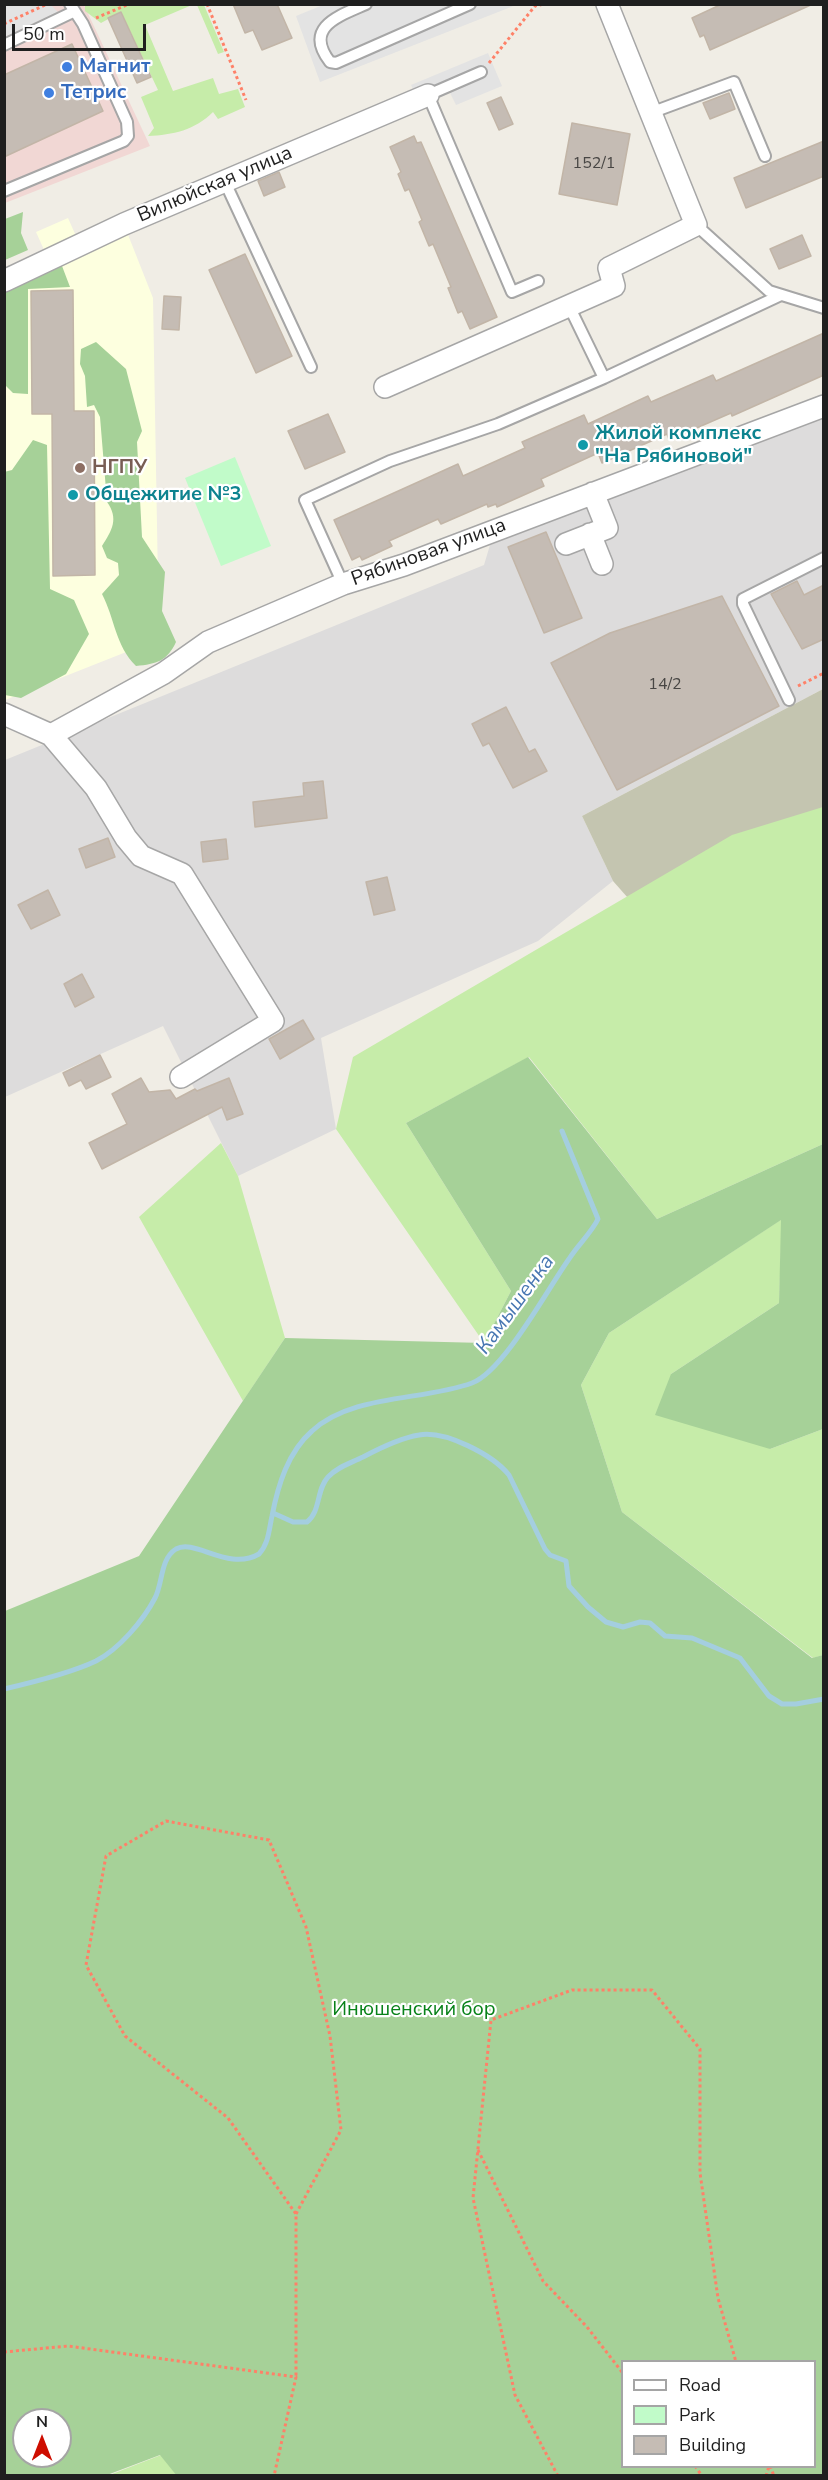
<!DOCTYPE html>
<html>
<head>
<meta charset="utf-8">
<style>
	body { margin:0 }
	#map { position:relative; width:828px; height:2480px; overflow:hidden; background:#f0ede5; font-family:"Nunito Sans",sans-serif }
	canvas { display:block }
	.frame { position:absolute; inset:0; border:6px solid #1f1f1f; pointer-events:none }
	.legend { position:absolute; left:621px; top:2360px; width:195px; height:108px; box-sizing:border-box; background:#fff; border:2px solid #a5a5a5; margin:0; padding:8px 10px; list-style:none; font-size:18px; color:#1f1f1f }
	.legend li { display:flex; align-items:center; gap:12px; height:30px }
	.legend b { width:30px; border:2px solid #a5a5a5 }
	.north { position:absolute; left:12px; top:2408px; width:60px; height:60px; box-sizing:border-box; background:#fff; border:2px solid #a5a5a5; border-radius:50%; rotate:0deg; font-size:16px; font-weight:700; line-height:24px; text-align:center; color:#1f1f1f }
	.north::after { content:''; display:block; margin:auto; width:21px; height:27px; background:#ce0d00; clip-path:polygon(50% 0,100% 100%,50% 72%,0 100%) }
	.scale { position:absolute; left:12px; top:24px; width:134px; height:27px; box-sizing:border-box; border:3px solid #1f1f1f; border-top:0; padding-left:8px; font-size:18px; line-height:21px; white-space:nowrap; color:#1f1f1f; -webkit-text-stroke:4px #fff; paint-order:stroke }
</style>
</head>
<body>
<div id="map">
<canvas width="828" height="2480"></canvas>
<div class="frame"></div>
<ul class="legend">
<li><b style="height:8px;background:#fff"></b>Road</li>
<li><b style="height:16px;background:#c1fbc9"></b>Park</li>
<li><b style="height:16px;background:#c5bcb4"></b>Building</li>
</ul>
<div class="north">N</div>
<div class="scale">50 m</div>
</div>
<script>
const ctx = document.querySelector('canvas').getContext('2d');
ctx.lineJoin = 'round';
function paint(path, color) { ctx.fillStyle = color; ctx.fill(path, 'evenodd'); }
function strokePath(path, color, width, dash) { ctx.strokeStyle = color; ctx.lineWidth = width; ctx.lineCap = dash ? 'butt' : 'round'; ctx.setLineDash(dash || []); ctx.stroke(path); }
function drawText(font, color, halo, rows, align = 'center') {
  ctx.font = font + ' "Nunito Sans",sans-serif'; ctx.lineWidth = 4.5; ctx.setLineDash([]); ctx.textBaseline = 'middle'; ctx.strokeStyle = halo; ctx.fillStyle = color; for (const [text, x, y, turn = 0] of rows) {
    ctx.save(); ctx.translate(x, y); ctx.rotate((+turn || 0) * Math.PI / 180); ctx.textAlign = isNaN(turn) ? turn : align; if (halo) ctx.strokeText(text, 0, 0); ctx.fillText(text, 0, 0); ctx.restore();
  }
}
paint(new Path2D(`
	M823,417V689L582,816L613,881L538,941L321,1038L336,1129L238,1176L163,1026L5,1097V760L484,565L490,545Z`), '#dddcdc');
paint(new Path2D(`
	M5,5H84L150,146L5,203Z`), '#f1d7d4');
paint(new Path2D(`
	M121,217L153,298L159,639L5,700V270L45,252L36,232L68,218L76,236Z`), '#fdffdf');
paint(new Path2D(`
	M823,689V840L658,932L613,881L582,816Z`), '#c4c5b0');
paint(new Path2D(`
	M85,5H192L145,25L173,91L213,78L219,94L238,89L245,107L218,119L213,112C195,130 173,135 148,136L154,128L141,97L158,90L121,12L101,23L85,11Z
	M197,5H204L224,52L218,54Z
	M823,807V1144L657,1219L529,1057L406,1123L511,1291L484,1343L336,1129L353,1057L732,835Z
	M221,1143L238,1176L285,1338L243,1401L139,1217Z
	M782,1219L779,1303L671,1374L770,1449L823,1429V1655L813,1658L622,1512L581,1385L609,1333Z
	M161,2455L177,2475L107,2476Z`), '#c6eca9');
paint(new Path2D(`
	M23,212L21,233L28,250L5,260V219Z
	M41,259L62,266L70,287L28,289V394L13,393L5,385L4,272Z
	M96,342L126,369L142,431L137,442L142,537L165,572L162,611L176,642C167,661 157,664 136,666C115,645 115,619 102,594L119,575L118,563L107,558L102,546C112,530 119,519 107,502L100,417L94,405L87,407L85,376L80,364L81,349Z
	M33,440L47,445L50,589L74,600L89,634L66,674L21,698L5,695L4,472L12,470Z
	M528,1057L657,1219L823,1144V1429L770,1449L655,1415L671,1374L779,1303L781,1220L609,1333L581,1385L622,1512L812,1658L823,1655V2475L177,2476L160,2455L107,2475H5V1611L139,1556L285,1338L484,1343L511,1291L406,1123ZM622,2362H814V2466H622ZM24,2420H60V2456H24Z`), '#a6d198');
paint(new Path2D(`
	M235,457L271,546L221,566L185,478Z`), '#c1fbc9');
paint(new Path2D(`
	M5,5H51L58,12L5,37Z
	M323,5H516L320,82L296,16Z
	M488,53L502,86L456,105L448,89L419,101L411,85Z`), '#e3e3e3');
strokePath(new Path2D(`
	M273,1513L293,1522H307C321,1511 316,1490 328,1477C337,1467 351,1463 363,1457C380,1448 400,1438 419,1435C445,1430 493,1455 509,1475L545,1549L550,1555L566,1561L569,1586L588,1607L606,1622L623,1627L640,1622L650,1623L665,1636L692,1638L740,1658L769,1696L782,1704H796L824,1699
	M4,1689C30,1683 73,1672 96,1661C119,1649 143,1621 155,1598C163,1583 160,1559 176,1549C195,1538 228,1572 259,1554C269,1543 269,1529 272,1516C278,1485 288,1452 312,1431C352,1394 423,1401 472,1383C504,1371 548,1288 569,1259C577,1246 592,1232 598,1219L562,1131`), '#a4cedf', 5);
const building = new Path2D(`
	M233,4H277L292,38L262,50L253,30L245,33Z
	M722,4H813L710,50L704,35L700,37L692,18Z
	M121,12L151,77L137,83L108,18Z
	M72,44L103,111L4,157V75Z
	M729,93L735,109L710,119L703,103Z
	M501,97L513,124L499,130L487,103Z
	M572,123L630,134L617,205L559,194Z
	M414,136L417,143L421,142L497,317L470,329L462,311L458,313L448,288L451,287L433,244L429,246L419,222L422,220L409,189L405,191L398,174L401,172L390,147Z
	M824,141V176L746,208L734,178Z
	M279,172L285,187L264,196L258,181Z
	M802,235L811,256L779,269L770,249Z
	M245,254L292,356L256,373L209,270Z
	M73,290L74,411H94L95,575L53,576L52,414H32L31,291Z
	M164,296L181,297L179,330L162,329Z
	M824,333V375L732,416L731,413L669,440L667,434L602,463L598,453L541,479L544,486L497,507L496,504L488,507L487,504L441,524L438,519L389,541L392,546L362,560L360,556L352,560L334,520L458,464L463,476L525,448L522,442L584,415L588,424L648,396L651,402L713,375L716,381Z
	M328,414L345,452L305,469L288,431Z
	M546,532L582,618L544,633L508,547Z
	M797,581L804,595L824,585V639L802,649L771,594Z
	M722,596L779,706L617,790L551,663L610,633Z
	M506,707L529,752L535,749L547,771L513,788L489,743L483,746L472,724Z
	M323,781L327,818L255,827L253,802L304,796L303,783Z
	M108,838L115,857L86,868L79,849Z
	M226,839L228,859L203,862L201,842Z
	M387,877L395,910L374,915L366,882Z
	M48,890L60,915L31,929L18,905Z
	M82,974L94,997L75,1007L64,984Z
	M303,1020L314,1039L280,1059L269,1039Z
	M100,1055L111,1077L86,1089L81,1080L69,1086L63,1073Z
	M141,1078L149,1092L170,1090L176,1099L195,1089L197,1091L229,1078L243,1114L227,1120L222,1107L102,1169L89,1143L127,1124L112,1094Z`);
paint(building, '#c5bcb4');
strokePath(building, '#c2b5a7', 1.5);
const service = new Path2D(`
	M366,4C339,16 303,27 330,62L336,63L470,4
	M4,45L73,12
	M481,72L428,95L512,292L538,281
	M653,112L734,82L765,156
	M224,180L311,367
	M4,191L124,141L128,136L127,122L83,24L70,4
	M696,225L769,291L824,308
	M569,306L604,378L781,295
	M343,584L305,500L390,461L498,424L604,378
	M789,700L743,604V599L824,558`);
const minor = new Path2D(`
	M4,281L124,224L428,95
	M385,387L614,286L609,268L696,225L607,4
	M590,534L602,564
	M566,544L607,528L593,493
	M4,714L51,735L96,788L126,838L141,856L182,874L273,1021L181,1077
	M51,735L164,673L208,642L343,584L404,565L824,406`);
strokePath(service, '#a6a6a6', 14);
strokePath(minor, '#a6a6a6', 24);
strokePath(new Path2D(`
	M207,4L246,100
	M96,18L129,4
	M4,24L47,4
	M489,63L535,6L544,4
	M798,686L824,673
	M478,2150L543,2281L587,2327L622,2372
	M296,2214L341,2130L330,2036L306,1927L269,1840L166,1821L106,1856L86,1965L125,2036L228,2118L296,2214V2377
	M4,2352L68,2346L296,2377L274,2476
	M695,2466L702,2476
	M770,2466L774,2476
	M558,2476L515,2395L473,2198L491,2020L572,1990H652L700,2049V2173L718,2298L736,2362
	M766,2476L769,2466`), '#fe8168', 3, [3, 3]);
strokePath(service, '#fff', 10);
strokePath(minor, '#fff', 21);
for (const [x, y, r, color] of [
	[67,67,6,"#3f7fe0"],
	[49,93,6,"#3f7fe0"],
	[583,445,6,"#0f9aa8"],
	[80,468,6,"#8d6e63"],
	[73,495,6,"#0f9aa8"]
]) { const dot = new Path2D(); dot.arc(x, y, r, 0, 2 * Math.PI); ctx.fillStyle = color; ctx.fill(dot); strokePath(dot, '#fff', 2); }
drawText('16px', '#484644', null, [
	["152/1",594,164],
	["14/2",665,685]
]);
drawText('bold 20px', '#366cbe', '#fff', [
	["Магнит",79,67],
	["Тетрис",61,93]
], 'left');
drawText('20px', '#1f1f1f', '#fff', [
	["Вилюйская улица",215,185,-23],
	["Рябиновая улица",429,553,-20]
]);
drawText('bold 20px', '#0d838f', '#fff', [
	["Жилой комплекс",595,434],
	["\"На Рябиновой\"",595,457],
	["Общежитие №3",85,495]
], 'left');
drawText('bold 20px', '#785e54', '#fff', [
	["НГПУ",92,468]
], 'left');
drawText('20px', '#08821a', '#fff', [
	["Инюшенский бор",414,2010]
]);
drawText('italic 21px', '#4877b2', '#fff', [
	["Камышенка",516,1305,-54]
]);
</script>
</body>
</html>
